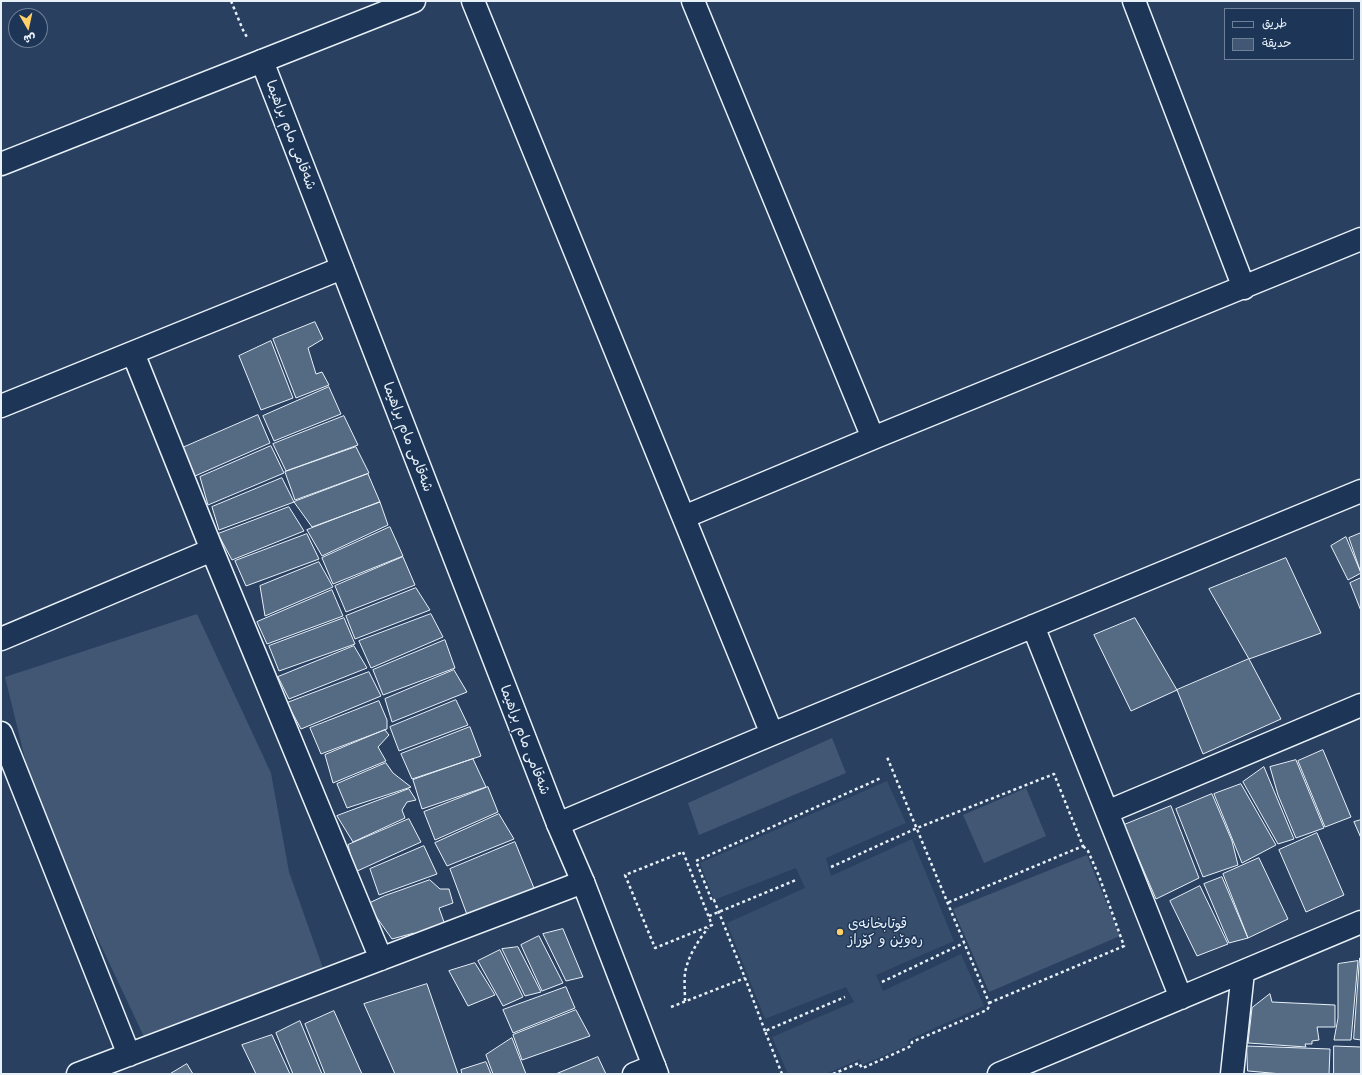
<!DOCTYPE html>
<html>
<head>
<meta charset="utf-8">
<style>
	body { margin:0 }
	#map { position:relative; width:1362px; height:1075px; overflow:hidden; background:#294061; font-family:Mali,"Playpen Sans Arabic",sans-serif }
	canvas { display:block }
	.frame { position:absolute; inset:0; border:2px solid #e8f1f8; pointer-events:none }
	.legend { position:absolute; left:1224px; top:8px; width:130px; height:52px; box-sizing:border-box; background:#1d3557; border:1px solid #6e8097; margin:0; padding:5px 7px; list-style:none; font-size:12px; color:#e8f1f8 }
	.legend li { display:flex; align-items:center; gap:8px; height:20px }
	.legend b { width:20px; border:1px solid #6e8097 }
	.north { position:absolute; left:8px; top:8px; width:40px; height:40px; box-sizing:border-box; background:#1d3557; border:1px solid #6e8097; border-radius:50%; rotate:171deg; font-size:11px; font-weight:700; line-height:16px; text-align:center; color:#e8f1f8 }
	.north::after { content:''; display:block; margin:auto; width:14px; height:18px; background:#ffd166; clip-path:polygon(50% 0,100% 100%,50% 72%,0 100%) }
</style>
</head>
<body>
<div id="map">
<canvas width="1362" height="1075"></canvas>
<div class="frame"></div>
<ul class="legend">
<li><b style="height:5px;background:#1d3557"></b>طريق</li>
<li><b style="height:11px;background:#415774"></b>حديقة</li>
</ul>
<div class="north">ش</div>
</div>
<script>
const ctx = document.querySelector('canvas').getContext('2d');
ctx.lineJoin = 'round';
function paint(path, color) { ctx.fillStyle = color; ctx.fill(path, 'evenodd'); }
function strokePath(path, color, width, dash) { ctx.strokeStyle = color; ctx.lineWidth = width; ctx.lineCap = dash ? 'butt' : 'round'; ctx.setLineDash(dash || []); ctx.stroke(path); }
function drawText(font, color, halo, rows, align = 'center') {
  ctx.font = font + ' Mali,"Playpen Sans Arabic",sans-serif'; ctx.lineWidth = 3; ctx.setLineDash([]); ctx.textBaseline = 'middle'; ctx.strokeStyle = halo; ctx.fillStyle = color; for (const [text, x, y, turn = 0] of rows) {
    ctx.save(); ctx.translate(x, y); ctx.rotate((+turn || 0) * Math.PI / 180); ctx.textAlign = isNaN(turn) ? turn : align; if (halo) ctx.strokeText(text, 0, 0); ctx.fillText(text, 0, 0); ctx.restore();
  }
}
paint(new Path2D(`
	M887,781L906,823L826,858L831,876L912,839L954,941L876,975L883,991L961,954L984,1006L908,1040V1045L862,1065L860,1059L828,1073V1074H788L772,1037L854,1002L846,987L765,1019L727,923L805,888L796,868L714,900L700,863Z`), '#364d6b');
paint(new Path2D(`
	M197,614L271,773L289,872L324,971L146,1041L38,812L5,677Z
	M832,738L846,773L699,835L688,803Z
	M1026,788L1046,836L984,863L963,815Z
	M1087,855L1120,936L989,992L953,909Z`), '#415774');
const building = new Path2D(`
	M315,322L323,339L308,348L316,374L322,372L329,385L296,398L273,339Z
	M271,341L293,398L261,410L239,356Z
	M329,387L341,414L274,441L263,416Z
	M258,415L270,443L195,476L180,449Z
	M344,416L358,445L286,471L273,444Z
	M271,446L284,473L208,505L200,477Z
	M356,447L369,473L295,500L285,472Z
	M368,474L380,502L312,527L294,502Z
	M282,478L294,502L219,530L212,507Z
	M380,502L388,525L322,556L307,530Z
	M289,507L304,531L232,560L218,534Z
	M390,527L403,556L333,584L322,558Z
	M1361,533V573L1349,538Z
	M307,534L319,559L246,586L235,561Z
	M1346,537L1361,573L1348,580L1331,546Z
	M403,557L415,585L346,612L335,586Z
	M1286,558L1321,633L1249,659L1209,589Z
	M319,562L333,587L265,616L260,586Z
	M1361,578V611L1350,583Z
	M416,588L430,610L355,639L346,616Z
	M332,590L343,616L267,644L257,622Z
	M431,614L443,637L371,668L359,641Z
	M344,618L355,644L279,671L269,646Z
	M1135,618L1177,690L1131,711L1094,635Z
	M445,640L455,668L383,695L373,670Z
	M354,646L367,668L289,699L278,677Z
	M1249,659L1281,719L1203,754L1177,690Z
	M454,670L467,692L392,722L385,699Z
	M369,672L381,696L301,729L287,703Z
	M456,700L468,725L399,751L390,727Z
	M379,701L387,720V729L321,754L310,728Z
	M470,727L481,756L412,779L401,754Z
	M385,730L389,735L378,747L386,761L333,783L325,755Z
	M1323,750L1351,817L1325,827L1298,761Z
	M473,759L486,787L422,809L413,780Z
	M1296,760L1324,828L1296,838L1278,795L1270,767Z
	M386,763L393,773L411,787L347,808L337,784Z
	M1264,767L1294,839L1278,844L1243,782Z
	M1241,784L1276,845L1242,863L1214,794Z
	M488,787L498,812L435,840L424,812Z
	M409,789L416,800L407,802L402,810L405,818L353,842L337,816Z
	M1212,794L1232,841L1238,865L1203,877L1176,809Z
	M1171,806L1199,878L1156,899L1124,825Z
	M499,814L514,839L447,866L435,843Z
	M409,819L421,842L355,872L348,845Z
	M1361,820V838L1354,822Z
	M1317,833L1344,895L1306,912L1279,850Z
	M515,842L536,893L469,920L450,869Z
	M424,846L437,874L379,895L370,869Z
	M1259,858L1288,919L1248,938L1223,874Z
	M1222,877L1248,938L1229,943L1204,884Z
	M430,880L440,889H449L453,903L439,908L445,925L416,938L414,933L392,939L367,904L384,896Z
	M1200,886L1228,944L1197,956L1170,901Z
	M563,929L583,977L566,981L543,934Z
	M539,936L563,983L542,991L521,945Z
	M518,947L541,992L525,996L502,949Z
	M500,950L523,997L503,1006L478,961Z
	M1360,958H1361V1040L1354,1039Z
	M1358,961L1351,1040H1334L1338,1018V964Z
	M475,963L495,995L468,1006L449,971Z
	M427,984L458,1074H395L364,1004Z
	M566,987L575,1008L513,1033L503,1010Z
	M1270,994L1272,1002L1335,1005V1027H1317L1319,1040L1312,1041V1044H1305L1306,1047L1248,1043L1252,1008Z
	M576,1010L590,1036L522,1060L513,1035Z
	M334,1011L362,1074H325L305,1024Z
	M300,1021L322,1074H293L276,1033Z
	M272,1035L290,1074H256L242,1045Z
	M512,1038L526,1074H493L486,1055Z
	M1247,1046L1330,1049L1329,1074H1282L1248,1071Z
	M1334,1046L1361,1047V1074H1334Z
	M598,1057L606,1074H556Z
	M486,1062L491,1074H462L461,1070Z
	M187,1064L193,1074H170Z`);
paint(building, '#556a83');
strokePath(building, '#e8f1f8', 1);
const minor = new Path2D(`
	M473,1L772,734
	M1134,1L1244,288
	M262,61L414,1
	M133,353L212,550L381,959
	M1,406L342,268
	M873,438L1361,239
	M684,517L873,438L693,1
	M1033,626L1181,998
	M1,639L212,550
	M1,733L129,1055
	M1107,812L1361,705
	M558,824L772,734L1361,491
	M78,1074L583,882
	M634,1074L654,1066
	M999,1074L1361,922
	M1232,1074L1243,972`);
const tertiary = new Path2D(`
	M1,164L262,61L558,824L583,882L657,1074`);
strokePath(minor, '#e8f1f8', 25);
strokePath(tertiary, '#e8f1f8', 25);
strokePath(new Path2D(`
	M231,1L243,30L248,39
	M683,852L712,925L655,948L625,875Z
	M831,867L917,828L1054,774L1083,846L947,903
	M709,916L796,880
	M882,982L964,943
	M685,1001C685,992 684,982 685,973C688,956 698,941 708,928
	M989,1003L1124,946L1099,876L1088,851L1083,846
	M671,1007L745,978
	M765,1031L745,978L714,900L712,901L696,861L881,778
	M782,1074L765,1031L845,997
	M833,1074L859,1063L862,1068L865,1067L911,1046L912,1042L987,1010L990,1005L887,757`), '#e8f1f8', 2.5, [3, 3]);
strokePath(minor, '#1d3557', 22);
strokePath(tertiary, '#1d3557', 22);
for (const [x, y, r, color] of [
	[840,932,4,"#ffd166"]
]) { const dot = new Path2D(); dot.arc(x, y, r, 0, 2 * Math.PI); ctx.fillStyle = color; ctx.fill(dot); strokePath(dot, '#1d3557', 1.5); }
drawText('14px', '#e8f1f8', '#1d3557', [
	["شەقامی مام براهیما",291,135,69],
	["شەقامی مام براهیما",408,437,69],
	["شەقامی مام براهیما",525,740,69]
]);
drawText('14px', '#e8f1f8', '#1d3557', [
	["قوتابخانەی",848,924],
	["رەوێن و کۆراز",848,940]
], 'left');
</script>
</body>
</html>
